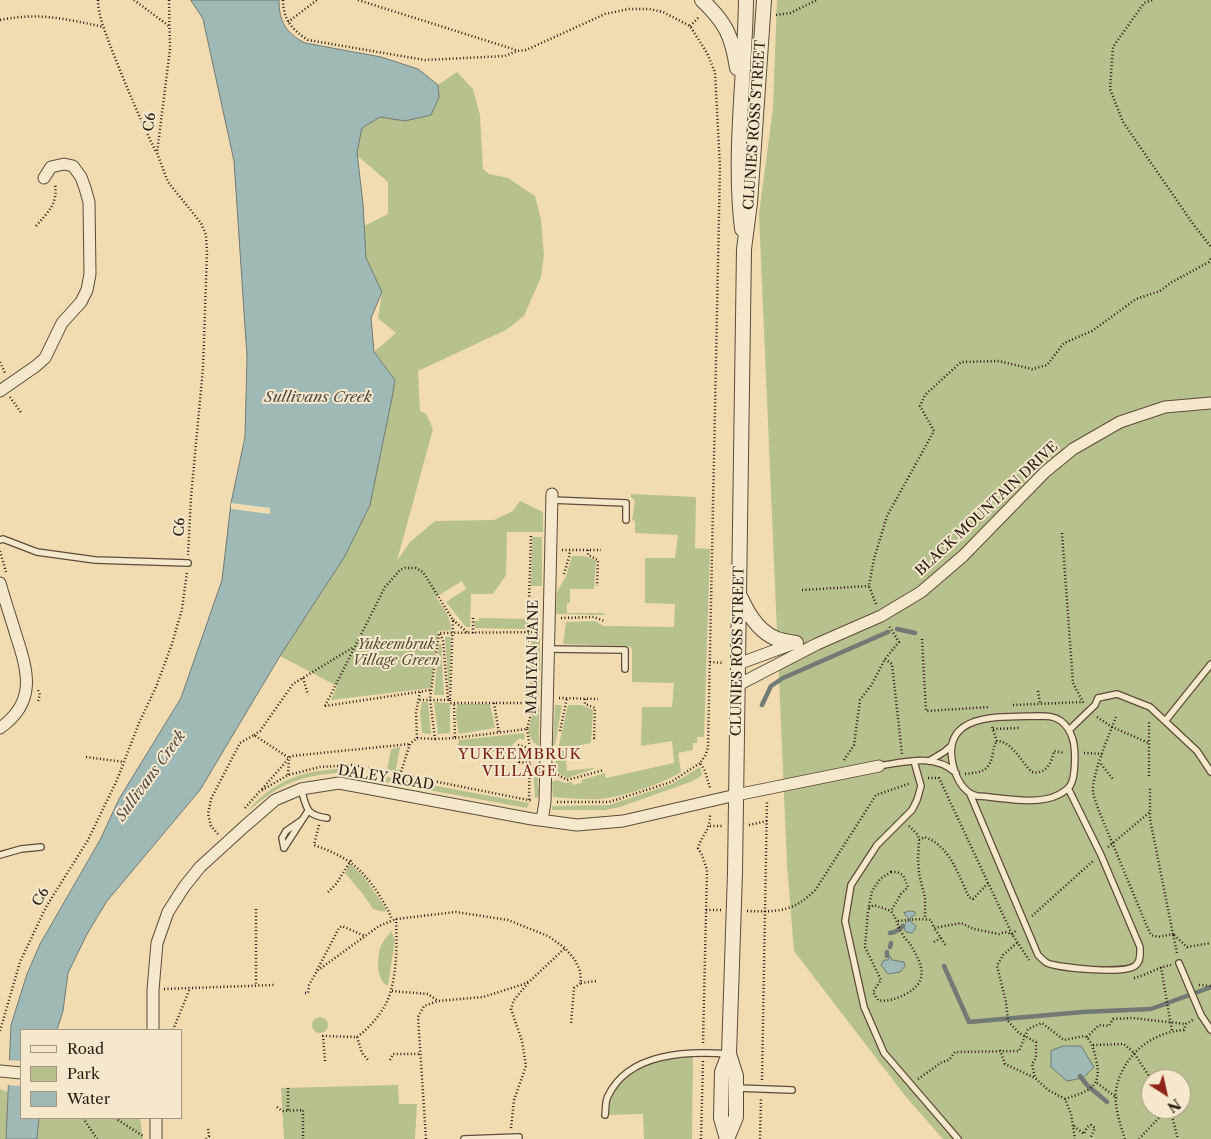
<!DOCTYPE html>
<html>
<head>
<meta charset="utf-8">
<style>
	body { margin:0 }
	#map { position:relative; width:1211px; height:1139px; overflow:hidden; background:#f0dcb0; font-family:"Libre Caslon Text",serif }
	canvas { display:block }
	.legend { position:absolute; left:20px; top:1029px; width:162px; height:90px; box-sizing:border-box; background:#f5e8cc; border:1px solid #a59681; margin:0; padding:6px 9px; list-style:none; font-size:15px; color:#2d1b10 }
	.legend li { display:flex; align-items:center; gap:10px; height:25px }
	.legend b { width:25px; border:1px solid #a59681 }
	.north { position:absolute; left:1141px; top:1069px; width:50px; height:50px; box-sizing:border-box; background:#f5e8cc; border:1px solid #a59681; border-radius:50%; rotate:145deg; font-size:14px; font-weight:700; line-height:20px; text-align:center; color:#2d1b10 }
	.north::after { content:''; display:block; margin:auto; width:18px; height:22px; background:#8f2418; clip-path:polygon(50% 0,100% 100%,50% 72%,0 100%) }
</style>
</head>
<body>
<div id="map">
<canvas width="1211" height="1139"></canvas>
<ul class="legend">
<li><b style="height:6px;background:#f5e8cc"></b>Road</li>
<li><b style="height:14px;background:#b7c18d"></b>Park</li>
<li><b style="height:14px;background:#9fb9b6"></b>Water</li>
</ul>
<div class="north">N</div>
</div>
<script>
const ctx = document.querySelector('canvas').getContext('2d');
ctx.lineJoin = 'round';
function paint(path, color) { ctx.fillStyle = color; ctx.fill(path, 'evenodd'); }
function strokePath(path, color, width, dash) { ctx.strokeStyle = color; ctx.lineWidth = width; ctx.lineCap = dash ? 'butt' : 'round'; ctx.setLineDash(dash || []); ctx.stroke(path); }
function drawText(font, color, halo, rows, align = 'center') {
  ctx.font = font + ' "Libre Caslon Text",serif'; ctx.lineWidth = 4; ctx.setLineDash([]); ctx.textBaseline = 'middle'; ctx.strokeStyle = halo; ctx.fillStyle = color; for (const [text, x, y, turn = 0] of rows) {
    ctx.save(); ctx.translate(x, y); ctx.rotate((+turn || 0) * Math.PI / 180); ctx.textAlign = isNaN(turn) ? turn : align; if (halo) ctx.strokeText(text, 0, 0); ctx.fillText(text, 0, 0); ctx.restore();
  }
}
paint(new Path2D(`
	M777,0H1211V1139H943L906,1097L794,951L787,864L759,214L773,108ZM1151,1079H1181V1109H1151Z
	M457,72L473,89L480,115L483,169L489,174L508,178L535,196L541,220L544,255L541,277L524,316L506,330L418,371L420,411L426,414L433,429L397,561L410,542L435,521L494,520L513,511L520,501L543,512V532H507L506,575L493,594H471L470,627H466L446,602L466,589L462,581L436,597C443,608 451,617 451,630L438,631L431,688L331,700L337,686L280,656L345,556L370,505L395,380L374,352L396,333L378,318L382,292L366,258L364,226L388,214V182L354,153L362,128L380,117L439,97L438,85Z
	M631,494L696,497L695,548L710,549L704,737H697V743H693V750L678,753L681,772C662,784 623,797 600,799C584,800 569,798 553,797L552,782L557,780L565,783L572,782L573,785L581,783L582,780L605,773L606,778L674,763L672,741L641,746L642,707H672L674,683L632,682V649L629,646L563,644L566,622L595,621L604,626L674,627L675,604L645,603V558H675L678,535L635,533V521L632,520L635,501L631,497Z
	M532,537H542V586H531Z
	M572,556H584L596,560L594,589H570V603H567V613H603L604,615L556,614L557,592L566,576Z
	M479,618L528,619V629L475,628L474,621H479Z
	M445,637H451L449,694Z
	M531,638H540V670H531Z
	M439,644H441L444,695H434Z
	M530,677H539V697H530Z
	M422,702H428L431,734L422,733L420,712Z
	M434,702L450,703V733L438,734Z
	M457,704H490L495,728L459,734L456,716Z
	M555,705H562L555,745H553Z
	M568,705H581L593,710L591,743L565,748L567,771L593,768L594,769L567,778L556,772L555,762Z
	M535,706H539V746L533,742L528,732Z
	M524,733L525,738L522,740L520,738L512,745L515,748L513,755L458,745L459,740Z
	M400,747L396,769L400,770L399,773L387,770L391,749Z
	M533,766H538V788H540L538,798H535Z
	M700,767L702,775L693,781L620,807L605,810H552V806L609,805L672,784Z
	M338,769V773C297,776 278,785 247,812C272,782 300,771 338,769Z
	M387,777L529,803L527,808L385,782Z
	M350,864L365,878L386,909L385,912L373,909L363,894L345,873Z
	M391,931L395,940L388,986C376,980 377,959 380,948C382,942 388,936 391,931Z
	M312 1025a8 8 0 1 1 16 0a8 8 0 1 1-16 0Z
	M693,1049L692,1139H644L643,1114L605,1115L607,1097L629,1071L657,1058Z
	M398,1085L399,1104H417L415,1139H284L281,1088Z
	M0,1089L8,1092L6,1139H0Z
	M39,1118H140L143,1139H37Z`), '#b7c18d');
const water = new Path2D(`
	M191,0H279C279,22 286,33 305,43L381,57L418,69L438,85L439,97L431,115L405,121L380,117L362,128L357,152L363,204L366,258L382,292L371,318L374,352L395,380L392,398L370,505L345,556L280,656L200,790L107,901L87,934L68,973L63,1011L57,1030H21V1118H39L37,1139H6L11,1025L27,974L40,944L100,840L119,799L181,698L222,580L231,503L245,437L247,357L234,161L203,19Z
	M910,911L915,912V915L910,918L911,922L916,926L915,929L912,933L906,932L903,926L908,921V918L904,913Z
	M887,956H890L892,960L904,962L905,966L900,972L888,974L881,965L884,960H888L889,958Z
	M1063,1046H1081L1094,1067L1083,1078L1067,1081L1051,1067V1051Z`);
paint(water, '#9fb9b6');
strokePath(water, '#717a74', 1);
paint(new Path2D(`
	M231,503L270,508V514L231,509Z
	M7,1060L21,1061V1086L6,1085Z`), '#f0dcb0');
strokePath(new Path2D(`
	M897,629L915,633
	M762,705L771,686L783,678L888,632
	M890,933L895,932L903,926
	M890,947L891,943
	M887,952V956
	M944,966L969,1022L1083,1012L1151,1009L1211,987
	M1080,1076L1087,1085L1107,1102`), '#717a74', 4.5);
const service = new Path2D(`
	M551,500L626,503V520
	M0,540L3,539L37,552L95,560L188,563
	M548,649L625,650V669
	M1039,716C1047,716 1054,716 1061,721C1066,725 1070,731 1072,737C1076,747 1076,777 1070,786C1067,790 1062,793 1058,795C1037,806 1000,797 977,796C965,793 959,783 955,772C935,711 1000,717 1039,716Z
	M1166,720L1211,664
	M1069,730L1095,705L1098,698L1117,694L1150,707L1197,751L1211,772
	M914,761L921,786L917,800L912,810L877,845L851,885L845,921L864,1007L884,1053L958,1139
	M929,761L944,752L951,746
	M879,766C905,762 934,753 956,773
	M301,789C307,808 305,815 327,818
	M970,794L1038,955C1041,958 1044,961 1047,963C1060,968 1127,975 1136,965C1141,961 1140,953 1140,947L1101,855L1068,788
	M284,848L308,811
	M284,848L282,838L286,831L302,820
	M0,855L21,849L41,847
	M1179,963L1201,1015L1211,1030
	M736,1088L792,1090
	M605,1115C606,1109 605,1101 608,1096C629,1052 688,1051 729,1054
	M464,1139L519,1137`);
const minor = new Path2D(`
	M0,391L36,366L45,358L62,323L81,302L87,290L90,274L89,202L85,188L81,177L73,166L64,164L51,167L44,178
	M0,583C5,601 11,618 16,635C28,672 37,702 0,728
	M738,664L795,643
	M738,685L817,644L881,616L921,592L963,556L1045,472L1073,449L1120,422L1165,407L1211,403
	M542,820L545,802L552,494
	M153,1030V990L157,943L168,912L184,887L200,867L245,826L275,800L301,789L339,783L532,819L577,825L623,821L736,795L879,766
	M0,1071L21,1073
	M156,1118V1139`);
const tertiary = new Path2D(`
	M702,0C726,23 732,36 737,68
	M742,229C733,154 745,75 746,0
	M741,598C748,614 759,632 777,639C783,641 790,642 796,643
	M727,1139L721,1118L722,1072L729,1054L735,872L744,249L750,203L764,0
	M727,1139L736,1117V1076L729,1054`);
strokePath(service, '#5e4b38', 8);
strokePath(minor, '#5e4b38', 13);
strokePath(tertiary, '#5e4b38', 16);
strokePath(new Path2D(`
	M98,0C98,15 105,31 110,45C124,81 139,117 156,152
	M134,0L169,26
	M169,0L170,49L157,153L168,182L201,223L206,235L207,253L203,368L191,497L188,555
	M283,0C283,19 292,30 308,40L425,60L505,56L517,51L526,50L605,14L629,9H649L663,12L690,26L707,53L715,72L720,167L708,748L705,756L700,763L705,771L710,788
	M358,0L516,50
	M1152,0L1144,3L1113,47L1110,89L1123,122L1193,224L1211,247
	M776,15L790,13L817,0
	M0,20C40,12 65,19 104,27
	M288,22L317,0
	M690,26L699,17
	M36,226C48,212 58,204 55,184
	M0,362L5,373
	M10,397L22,414
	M1062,533L1073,683L1084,704
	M562,550H601
	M588,550V555L598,560L597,586
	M0,551L6,572
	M564,574L569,557L570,550
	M802,590L869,586
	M876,604L869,586L874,559L887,516L934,431L920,406L925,395L961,362L999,361L1032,369L1047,365L1064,343L1092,331L1136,299L1160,291L1172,282L1209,262L1211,258
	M561,618L594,617L604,621
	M453,620L467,632
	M473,633V618
	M440,634L443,640L448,700
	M922,639L926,711L990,707
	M885,659L892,664L902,754
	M710,662L724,663
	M303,678L308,695
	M1038,691L1040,703
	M559,698L598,699
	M585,699V704L595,708L594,738H597
	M450,700V703H526L531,534
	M38,701L40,695L38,690
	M494,703L499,733
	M1013,705L1083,702
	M325,706L385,587L400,570L405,568H416L423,572L453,620L450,700H418
	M325,706L431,690
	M1097,717L1112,727L1149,743
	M1116,717C1110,732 1091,777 1093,792C1094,798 1097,805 1099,811L1146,924L1151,935L1158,937L1173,934L1150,819V787
	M992,727L997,741C1012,741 1022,763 1032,772C1046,775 1052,762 1054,751L1065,753
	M527,729L530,748L529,800
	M993,729L1019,728
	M560,731L567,698
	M254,735L260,731L293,684L352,648
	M417,738L416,713L420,692
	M455,738L527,729L534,703
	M435,739L455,738L454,703
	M518,745L529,748
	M1084,753L1103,754
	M86,757L124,762
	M844,760L854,745L860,700L872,684L885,659L899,642L889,626
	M519,762L530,763
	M519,763L520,756L530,748H533
	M1101,764L1113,779
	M965,774C983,772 990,771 993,752C994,747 994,745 997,741
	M400,775L410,744L417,738L435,739L430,699L439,633L538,632
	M558,775L567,780L604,770
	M1149,776V720
	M928,778H939L1012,934L1029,960
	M262,789L291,756L410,744
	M557,802H609L671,782L700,763
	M245,808L259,792L288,775L320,767L353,765L533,801
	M319,825L314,845C345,856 360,866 378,893C383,902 389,910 392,920
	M749,825L767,821
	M710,826H723
	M909,826L918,835L919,840L918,859L919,874L925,898V918
	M218,834L211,826L208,814L211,799L240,743L254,735L289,758L288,775
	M919,840L925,837C951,847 958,875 969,897L973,899L988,883
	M1108,847L1150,812
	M891,872H897L903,875L908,887L901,894L891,911C898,921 897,926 903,935C904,938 908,941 910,944C923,965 930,982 904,995C896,999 886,1002 878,1000L873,992L881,980L865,947L868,911L872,891L880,879Z
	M328,892L336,884L352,859
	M869,908L874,905L891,911
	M256,909V986
	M706,910H722
	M747,911C778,912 794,912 816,889L876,795L911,783
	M1032,916L1093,861
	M898,921L918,919L931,920L934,928L961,923L974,929L999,934L1005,932L1012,934L1017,930
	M941,938L946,946
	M934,942L941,938L934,928
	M1017,943L1003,955L997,966L1006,1002L1008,1021L1019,1033L1036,1042V1058L1032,1064L1035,1078
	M1177,953L1173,934L1187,947L1211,943
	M317,970L339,928L342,926L365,936
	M1134,978C1147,975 1158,967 1171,965
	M581,983L596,981
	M1199,985L1211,986
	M164,989L275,985
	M392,991L428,994L438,1001
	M305,993H308L309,985L317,971L379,926L396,919L456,912L508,920L548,936L565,948L575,960L580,971L581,983L574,988L571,1024
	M173,1030L190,988
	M0,1031L20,962L46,907L88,840L117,780L139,723L156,687L172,644L182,609L187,572
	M357,1037L362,1053L368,1060
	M1087,1037L1099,1025L1109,1026L1113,1019L1132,1018L1186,1024
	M703,1043L707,870L702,855L698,848C703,832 710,832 710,814
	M1093,1045L1124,1044L1134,1053L1151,1079
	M1000,1050L1005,1064L1035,1078L1048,1090L1065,1099L1071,1114L1075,1139
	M390,1060L393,1054H420
	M325,1061L323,1036L357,1037C371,1027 387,1008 391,990C397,968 397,942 396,919
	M918,1079L942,1062L949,1060L955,1052L1019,1051L1028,1029L1042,1023L1064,1040L1084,1036L1087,1037C1092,1044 1094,1050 1096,1059C1103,1087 1089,1091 1065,1099
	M762,1080L767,800
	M1097,1083L1117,1098
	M277,1107L282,1111L303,1110V1139
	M1170,1109L1178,1139
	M288,1110V1088
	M83,1118L97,1139
	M115,1118L143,1136
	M1074,1126L1084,1134L1087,1127L1091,1125L1095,1128L1090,1139
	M511,1128L514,1100L526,1066L522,1041L511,1009L514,1000L528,983
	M206,1139L209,1136L208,1128
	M426,1139L418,1017L424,1006L438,1001L483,997L521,985L530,981L565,948
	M701,1139L703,1061
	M760,1139L761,1098
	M1125,1139C1120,1124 1114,1106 1116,1090C1122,1056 1151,1032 1184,1030L1186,1024L1194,1019
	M1139,1139L1167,1109`), '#2d1b10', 2.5, [1, 2.5]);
strokePath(service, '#f5e8cc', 5.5);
strokePath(minor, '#f5e8cc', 11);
strokePath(tertiary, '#f5e8cc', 14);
strokePath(new Path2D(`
	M1161,967L1172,1031`), '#2d1b10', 2.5, [1, 2.5]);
drawText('14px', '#2d1b10', '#f5e8cc', [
	["C6",150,122,-83],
	["CLUNIES ROSS STREET",755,125,-86],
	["BLACK MOUNTAIN DRIVE",987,509,-43],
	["C6",180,527,-87],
	["CLUNIES ROSS STREET",738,651,-89],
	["MALIYAN LANE",533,657,-89],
	["DALEY ROAD",386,778,9],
	["C6",41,897,-60]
]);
drawText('italic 14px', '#564d36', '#f5e8cc', [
	["Yukeembruk",396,645],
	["Village Green",396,661]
]);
drawText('italic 15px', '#4f4a42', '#f5e8cc', [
	["Sullivans Creek",318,398],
	["Sullivans Creek",151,776,-54]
]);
ctx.letterSpacing = '1px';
drawText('15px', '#7a1f14', '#f5e8cc', [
	["YUKEEMBRUK",520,755],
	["VILLAGE",520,772]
]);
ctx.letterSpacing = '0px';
</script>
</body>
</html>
